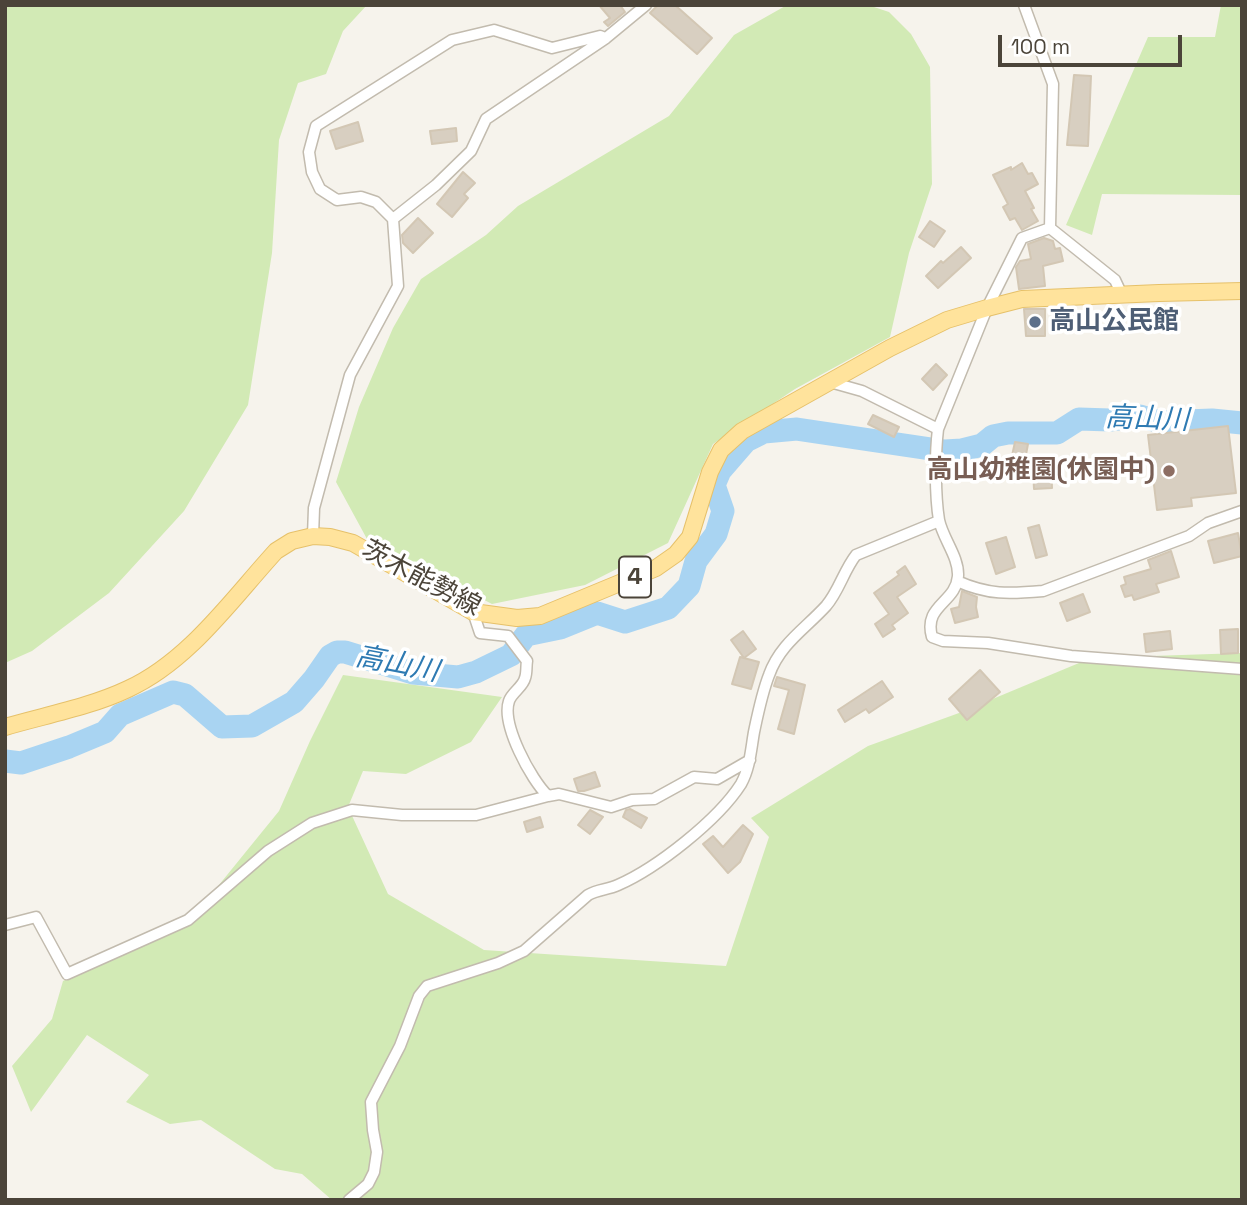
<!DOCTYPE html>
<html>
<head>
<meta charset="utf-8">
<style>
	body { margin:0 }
	#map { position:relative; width:1247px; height:1205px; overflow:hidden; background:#f6f3ec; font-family:"Space Grotesk",sans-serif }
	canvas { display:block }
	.frame { position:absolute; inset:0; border:7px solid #4b4439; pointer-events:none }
	.scale { position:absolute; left:998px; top:35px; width:184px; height:32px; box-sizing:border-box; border:4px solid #4b4439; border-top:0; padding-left:9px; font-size:21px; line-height:24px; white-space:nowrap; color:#4b4439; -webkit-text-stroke:5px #fff; paint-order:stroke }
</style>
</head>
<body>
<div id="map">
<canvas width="1247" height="1205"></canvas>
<div class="frame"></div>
<div class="scale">100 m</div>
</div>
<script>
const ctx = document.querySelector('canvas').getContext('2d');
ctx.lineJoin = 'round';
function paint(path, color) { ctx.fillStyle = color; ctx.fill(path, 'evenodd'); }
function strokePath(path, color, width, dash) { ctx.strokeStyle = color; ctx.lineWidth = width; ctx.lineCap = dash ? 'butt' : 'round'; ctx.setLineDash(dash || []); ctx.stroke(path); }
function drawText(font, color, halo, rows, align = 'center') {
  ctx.font = font + ' "Space Grotesk","Noto Sans JP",sans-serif'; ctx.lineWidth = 7; ctx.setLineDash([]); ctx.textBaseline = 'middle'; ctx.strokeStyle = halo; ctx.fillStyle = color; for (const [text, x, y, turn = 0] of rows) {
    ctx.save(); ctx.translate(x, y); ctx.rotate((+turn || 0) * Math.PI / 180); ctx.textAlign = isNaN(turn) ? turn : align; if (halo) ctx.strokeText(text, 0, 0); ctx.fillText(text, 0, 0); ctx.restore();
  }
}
paint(new Path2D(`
	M5,5H367L343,31L326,74L298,83L279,140L272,253L248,405L184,511L109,593L32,651L5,663Z
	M787,5H868L889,12L911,34L930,67L932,184L909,253L890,337L795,389L713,444L668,543L585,585L492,604L367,539L336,482L359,407L393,328L421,279L486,235L518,206L669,116L734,35Z
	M1221,5H1242V195L1102,194L1092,235L1066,225L1148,37H1215Z
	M1242,653V1200H332L302,1174L275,1169L201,1120L170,1124L126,1102L149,1075L87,1035L31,1112L12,1066L52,1019L63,981L197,912L279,811L310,741L343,675L502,697L471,742L406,774L363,771L348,807L388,894L484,950L726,966L769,837L751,818L868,746L959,713L1091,658Z`), '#d2eab5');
strokePath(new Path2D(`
	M5,761L21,763L69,747L105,732L120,715L173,692L185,695L222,727L252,726L294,702L314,679L330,656L337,652H345L413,673L458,677L476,672L511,655L526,635L560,628L597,613L625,622L668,608L689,586L696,561L716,534L723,511L714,485L720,471L746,441L764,432L797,429L945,451L962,450L982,445L993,436L1008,433H1057L1079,419L1110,420L1140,416L1160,422L1212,420L1242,423`), '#a9d4f2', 23);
const building = new Path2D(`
	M599,5H620L625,12L608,26L604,22L610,18Z
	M658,5H675L712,38L697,54L650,13Z
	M1074,75L1091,76L1088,146L1067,145Z
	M358,122L363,141L336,149L330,131Z
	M456,128L457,141L432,144L430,131Z
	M1022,163L1028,174L1032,173L1038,184L1025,191L1034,208L1031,209L1038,221L1022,230L1015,218L1010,220L1003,207L1008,204L993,175L1011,167V170Z
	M463,172L475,183L464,194L468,198L452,217L437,204Z
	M418,218L433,233L413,253L403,243L402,235Z
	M930,221L945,231L934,247L919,237Z
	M1044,238L1053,241L1055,249L1060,248L1063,261L1043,266L1045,286L1019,289L1016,267L1020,261L1031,259L1028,244Z
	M961,247L971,258L938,288L926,276L941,261L943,263Z
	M1024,309H1045V336H1026Z
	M936,364L947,375L933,390L922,379Z
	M873,415L899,427L894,437L868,424Z
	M1228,426L1236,493L1191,498L1192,506L1157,510L1148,435Z
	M1015,442L1028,444L1025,460H1051L1052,488L1034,489L1033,469L1010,465Z
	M1039,525L1047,555L1036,558L1028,528Z
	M1238,533L1242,556L1214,563L1208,541Z
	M1006,537L1015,567L996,574L986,543Z
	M1171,551L1179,577L1156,584L1159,592L1134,600L1132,595L1125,597L1121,586L1126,584L1124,577L1151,569L1148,560Z
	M905,566L916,584L897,597L908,613L892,625L895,629L883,637L875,624L889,614L874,593L899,575L897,572Z
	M962,591L977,597L976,607L978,617L955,623L951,609L959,607Z
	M1083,594L1090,612L1067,621L1060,603Z
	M1238,629V653L1221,654L1220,630Z
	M743,631L756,649L744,658L731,640Z
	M1170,631L1172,649L1146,652L1144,634Z
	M740,657L759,662L751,689L732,684Z
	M980,670L1000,692L967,720L949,699Z
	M777,677L805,685L794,734L778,729L789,690L774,686Z
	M882,681L893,697L869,713L866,709L845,722L838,710Z
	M595,772L600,786L584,791H578L574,779Z
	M630,809L647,818L641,828L623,817L626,810Z
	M590,810L603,817L590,834L578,825Z
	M540,817L543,827L527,832L524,822Z
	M743,825L753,834L740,862L728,873L703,844L713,836L723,847Z`);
paint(building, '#d8cfc1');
strokePath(building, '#d3c7b4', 2);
const street = new Path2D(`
	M1024,5L1053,84L1050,228L1115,280L1122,295
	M393,219L376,202L361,197L337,200L320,189L312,172L309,152L316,126L452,40L494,30L552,48L600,36L605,38
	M1050,228L1022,238L987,308L938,429C935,454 935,496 939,520C943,539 959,557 958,576C956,603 923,605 932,637L943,641L988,643L1071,656L1242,669
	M830,382L862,391L938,429
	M313,536L314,508L350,375L398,286L393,219L436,185L471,151L486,119L606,38L646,5
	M957,581C988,595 1009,594 1043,591L1189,536L1208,523L1242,511
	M473,612L480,633L508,636L527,661C526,667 527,673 525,678C523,687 512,692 509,701C501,724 531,780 548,796L559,794L611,807L632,800L654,799L694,777L717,779L750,760
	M5,925L36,917L67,974L188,920L268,851L312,823L352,810L402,815H476L548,796
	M349,1200L368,1184L374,1172L377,1152L373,1130L371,1102L400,1046L419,996L427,986L498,963L524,951L588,895C598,889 607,890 618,885C657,868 718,820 741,784C750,768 751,749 754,732C758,713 762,693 769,675C780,644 805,629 826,606C839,591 844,570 856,555L939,521`);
const primary = new Path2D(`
	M5,727C46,715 90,707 128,689C189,661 232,599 276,551L292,541L313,536L330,537L353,543L473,612L517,618L540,616L656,568L676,554L690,537L710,472L721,450L742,431L890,348L947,320L987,308L1022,299L1159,293L1242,291`);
strokePath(street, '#c2bbae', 13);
strokePath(primary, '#e6c16a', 18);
strokePath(street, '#fff', 10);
strokePath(primary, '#ffe39c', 16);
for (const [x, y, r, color] of [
	[1035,322,7,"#5c6f8a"],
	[1169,471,7,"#8d6e63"]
]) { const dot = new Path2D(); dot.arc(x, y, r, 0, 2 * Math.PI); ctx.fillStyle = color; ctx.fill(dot); strokePath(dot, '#fff', 2.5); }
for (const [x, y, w] of [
	[635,577,32]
]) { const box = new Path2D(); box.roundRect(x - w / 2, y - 20.5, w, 41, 5); ctx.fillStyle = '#fff'; ctx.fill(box); strokePath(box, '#4b4439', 2); }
drawText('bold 24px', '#4b4439', null, [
	["4",635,577]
]);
drawText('bold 26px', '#4e5e75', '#fff', [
	["高山公民館",1049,322]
], 'left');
drawText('bold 26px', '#785e54', '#fff', [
	["高山幼稚園(休園中)",1155,471]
], 'right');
drawText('26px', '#4b4439', '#fff', [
	["茨木能勢線",421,579,28]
]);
drawText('italic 28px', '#2e7ab2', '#fff', [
	["高山川",1147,420,2],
	["高山川",397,665,11]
]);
</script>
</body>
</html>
